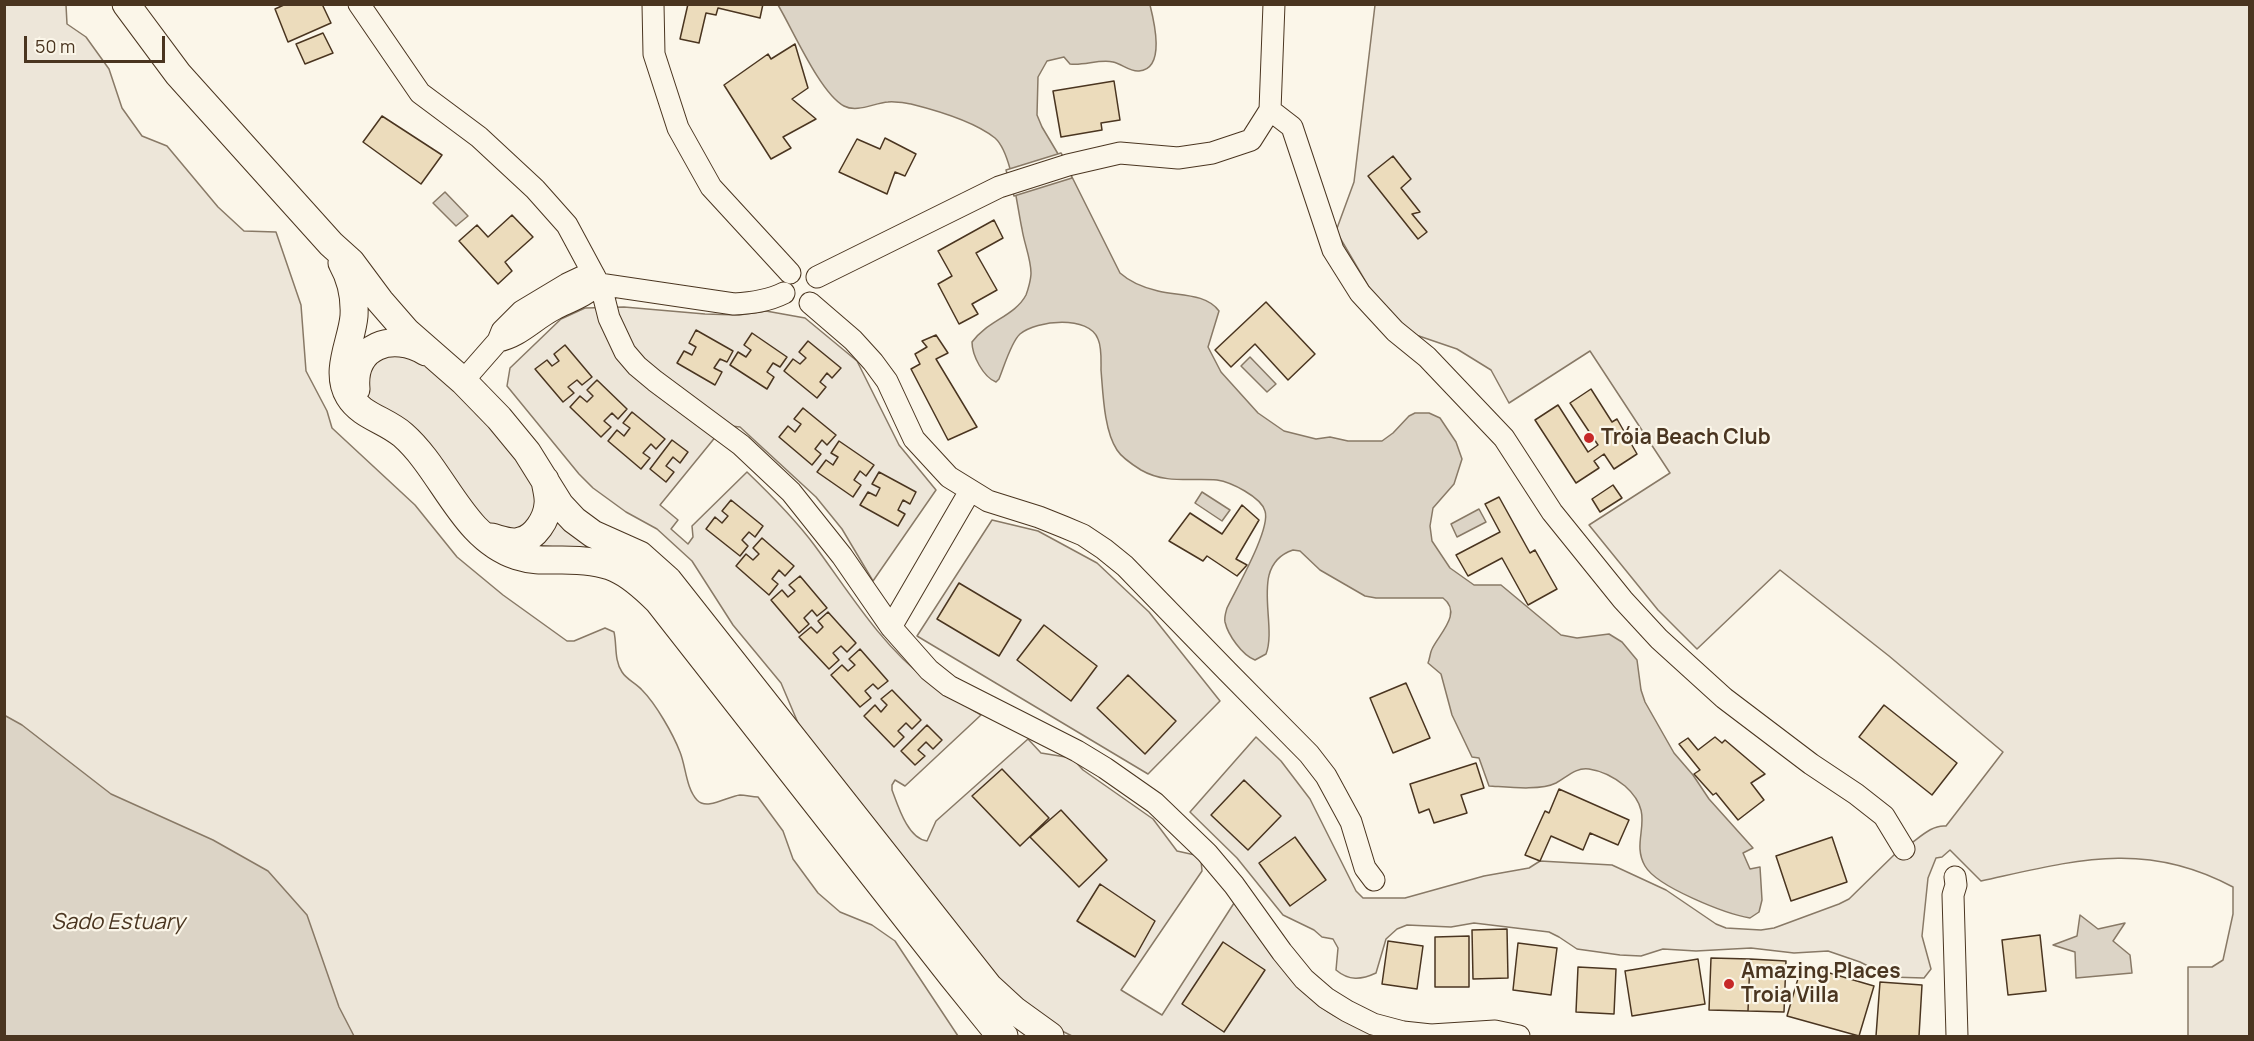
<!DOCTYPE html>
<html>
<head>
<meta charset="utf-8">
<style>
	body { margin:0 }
	#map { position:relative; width:2254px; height:1041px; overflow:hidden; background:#fbf6e9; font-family:Manrope,sans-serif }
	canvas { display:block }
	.frame { position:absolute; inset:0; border:6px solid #4a3520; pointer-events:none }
	.scale { position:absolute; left:24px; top:36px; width:141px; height:27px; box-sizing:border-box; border:3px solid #4a3520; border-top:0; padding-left:8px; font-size:18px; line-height:21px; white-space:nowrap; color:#4a3520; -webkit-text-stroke:4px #fbf6e9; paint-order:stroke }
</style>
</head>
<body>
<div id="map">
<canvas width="2254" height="1041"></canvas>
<div class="frame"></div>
<div class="scale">50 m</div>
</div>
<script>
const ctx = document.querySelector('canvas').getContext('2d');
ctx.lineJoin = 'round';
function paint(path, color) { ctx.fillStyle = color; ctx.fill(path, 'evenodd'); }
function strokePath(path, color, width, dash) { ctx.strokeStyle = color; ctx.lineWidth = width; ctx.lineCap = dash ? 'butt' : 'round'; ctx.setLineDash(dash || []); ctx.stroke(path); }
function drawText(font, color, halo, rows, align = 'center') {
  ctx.font = font + ' Manrope,sans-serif'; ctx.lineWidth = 4.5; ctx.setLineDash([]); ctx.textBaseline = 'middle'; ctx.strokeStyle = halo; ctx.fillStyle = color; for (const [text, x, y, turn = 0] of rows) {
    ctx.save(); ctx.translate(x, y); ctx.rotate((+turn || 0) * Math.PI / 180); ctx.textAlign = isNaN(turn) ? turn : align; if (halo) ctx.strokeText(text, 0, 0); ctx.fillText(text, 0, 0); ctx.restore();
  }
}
const green = new Path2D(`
	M4,5H66L67,24L86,37L109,69L122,108L142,136L167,146L218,207L244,231L276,232L301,305L306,371L327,411L332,428L415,505L457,557L503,595L567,641H574L605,628L614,632C617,645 614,660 622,672C627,680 636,683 642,690C656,704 673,734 680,752C686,767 686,788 697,800C707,811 728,796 740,795C746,795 752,797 758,797L783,831L793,859L818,893L840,912L872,925L895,941L958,1036H179L5,800Z
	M1375,5H2249V1036H2188V967H2212L2223,960L2233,914V887C2144,839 2073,861 1981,881L1950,850L1942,857L1936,858L1928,878L1922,936L1931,969L1924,978L1890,977L1860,962L1828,951L1794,953L1751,948L1696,951L1663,949L1641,956L1620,955L1577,949L1559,937L1549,932L1474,923L1451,927L1407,925L1397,929L1386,939L1376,973C1361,980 1349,981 1336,970L1338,948L1333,939L1322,937L1314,930L1283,915L1237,858L1190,812L1256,737L1281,761L1310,799L1356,891L1363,898H1405L1484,876L1529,868L1540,861L1612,865L1666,890L1716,924L1726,928L1761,930L1774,928L1839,904L1849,899L1897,852C1913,846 1928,824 1946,826L2003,752L1889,656L1780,570L1697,649L1658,610L1589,525L1670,473L1590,351L1509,403L1491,370L1457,349L1416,335L1380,306L1336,231L1354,182Z
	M624,307L705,314L739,315L766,311L805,318L857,361L899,445L936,490L873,581L842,529L816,497L740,427L731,426L717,435L660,505L678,520L671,529L688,544L693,537L692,526L747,472C771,495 795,519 815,546C849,592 881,645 927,680C944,693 963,704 981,715L905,786L895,780L892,785V790C898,806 908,839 927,841L936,821L1028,739L1041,753L1072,758L1083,770L1153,819L1177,851L1195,855L1201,860L1202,871L1121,990L1162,1015L1236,900C1261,936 1299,1000 1339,1018C1358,1026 1378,1030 1397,1036H1072L1060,1030L1003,986L801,730L781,683L733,625L692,561L657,529L626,512L593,488L579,474L507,386L510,368L561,319L585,308Z
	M386,351L419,358L485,419L529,476L539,503L525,529L496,531L367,396L365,374Z
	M555,514L602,551L532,549Z
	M992,520L1038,531L1097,563L1149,612L1220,701L1148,774L917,636Z`);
paint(green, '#ede6d9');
strokePath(green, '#887966', 1.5);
const water = new Path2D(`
	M778,5H1150C1154,21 1166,69 1139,71C1130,72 1122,64 1113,62C1099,59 1084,66 1070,64L1064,57L1047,61L1038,77L1037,115L1042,127L1073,179L1120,273C1130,282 1145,288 1158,291C1178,296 1206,293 1219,311L1208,347L1221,372L1258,413L1284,431L1316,439L1330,437L1348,441H1382L1393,433L1409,416L1415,413H1429L1440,418L1456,442L1462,459L1454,484L1433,508L1430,526L1432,541L1450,568L1474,585H1501L1561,635L1577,638L1609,634L1622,642L1637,660L1641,690L1645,702L1674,753L1693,775L1709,799L1753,848L1743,853L1750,869L1760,867L1762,900L1759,912L1750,918C1726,914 1657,887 1645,866C1629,838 1659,816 1625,786C1614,777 1603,771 1589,769C1576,767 1567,777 1556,783C1540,791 1507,787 1489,786L1479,758L1472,757L1452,715L1441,674L1428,663C1430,658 1430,653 1432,649C1439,634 1463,613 1443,598H1376L1365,596L1320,570L1300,551L1293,550C1248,565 1278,623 1266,654L1255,660C1242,655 1228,635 1225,622C1224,617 1226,612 1227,608C1236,589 1271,529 1265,511C1261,497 1231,482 1217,480C1191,478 1165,484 1141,470C1133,465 1122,458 1117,450C1104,431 1103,393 1101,370C1101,360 1102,348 1098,339C1089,315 1037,320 1020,334C1011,342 1004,367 999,379L996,382C983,377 972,355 972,342C987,321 1015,316 1026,295C1028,290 1031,279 1031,273C1031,259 1024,243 1022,229C1017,207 1012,153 995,138C975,122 935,110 911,104C904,103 895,101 888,102C874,103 857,113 844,106C820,93 793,30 778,5Z
	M445,192L468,216L456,226L433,203Z
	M1250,357L1276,384L1267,392L1241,366Z
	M1202,492L1230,510L1222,521L1195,503Z
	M1479,509L1486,522L1457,537L1451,524Z
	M4,715L22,725L111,794L213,840L268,871L307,915L339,1007L354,1036H5Z
	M2080,915L2098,929L2125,923L2113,941L2130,955L2132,973L2076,978L2075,952L2053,945L2077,936Z`);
paint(water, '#dcd4c6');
strokePath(water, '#887966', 1.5);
const pier = new Path2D(`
	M1061,153L1068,165L1072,178L1014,196L1006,170Z`);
paint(pier, '#fbf6e9');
strokePath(pier, '#887966', 1.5);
const building = new Path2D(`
	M286,4H322L331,23L288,42L275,9Z
	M688,4H763L760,18L718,8L716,15L706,13L699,43L680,39Z
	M323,33L333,53L305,64L296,44Z
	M795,44L808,88L792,99L816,119L783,137L791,148L771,159L724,85L768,54L771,59Z
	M1114,81L1120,120L1101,123L1102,130L1061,137L1053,91Z
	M382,116L442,155L421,184L363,142Z
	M885,138L916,154L905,176L895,172L887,194L839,172L857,139L880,149Z
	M1393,156L1411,179L1401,188L1420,212L1412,214L1427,232L1418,239L1368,176Z
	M512,215L533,237L505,262L512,271L498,284L459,241L477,225L488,237Z
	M994,220L1003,238L976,253L997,290L972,304L978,314L959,324L938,284L952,276L938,251Z
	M1266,302L1315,354L1288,380L1255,344L1231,367L1215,350Z
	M696,330L733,351L727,362L720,359L714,368L722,372L715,385L677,363L684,351L692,355L696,347L689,343Z
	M752,333L787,357L780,367L773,363L767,372L774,377L767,389L730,365L738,352L746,357L751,350L744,345Z
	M936,335L948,353L936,359L977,427L948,440L911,369L920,364L915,354L927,347L922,341Z
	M808,341L841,368L832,378L827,373L820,382L826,387L817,398L784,371L793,359L800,364L806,358L799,352Z
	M565,345L592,377L582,385L577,380L568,387L574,393L563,402L535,369L547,360L552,366L559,361L554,354Z
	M597,380L627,409L618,419L612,413L604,421L611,427L601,437L570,407L580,396L587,402L593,396L587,390Z
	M1591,389L1612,422L1617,419L1637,454L1614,469L1604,454L1594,461L1599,468L1576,483L1535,420L1558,405L1588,452L1598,445L1570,403Z
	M803,408L836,435L827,445L822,440L815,449L821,454L812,465L779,437L788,426L795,432L801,424L794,419Z
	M632,412L665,439L656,449L651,444L643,453L650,458L641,469L608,441L617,430L624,436L630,428L623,423Z
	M672,440L688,452L680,463L673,457L666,466L674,472L666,482L650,469Z
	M839,441L874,465L866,476L860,471L854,480L861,485L853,497L817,472L826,460L833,465L838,457L831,453Z
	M879,472L916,492L910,504L903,500L898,510L905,514L898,526L860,505L868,492L876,496L880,488L872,484Z
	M1613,485L1622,498L1600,512L1592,499Z
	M1499,497L1530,553L1535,550L1557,589L1528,605L1502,558L1468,576L1456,555L1500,532L1485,504Z
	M731,500L763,526L755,537L749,532L742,540L748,546L740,556L706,529L715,517L722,523L728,516L722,511Z
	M1242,505L1259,520L1236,559L1247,565L1237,576L1207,556L1203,561L1169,541L1190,513L1222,534Z
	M762,538L794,566L785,576L779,570L772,579L778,584L769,595L736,566L746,554L753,560L759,554L753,548Z
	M800,576L827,608L817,616L812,610L804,618L809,624L799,633L771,600L782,590L788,597L795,591L789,585Z
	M959,583L1021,620L999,656L937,619Z
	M828,612L856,643L847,652L841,646L833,653L839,660L829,669L799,637L811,627L817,633L823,627L818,621Z
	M1044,625L1097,666L1071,701L1017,660Z
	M860,649L888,681L878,689L873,684L865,691L871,698L860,707L831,675L842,665L848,671L855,665L849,659Z
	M1128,675L1176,721L1145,754L1097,708Z
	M1406,683L1430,738L1393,753L1370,698Z
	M892,690L921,720L912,729L906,723L898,731L904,737L894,747L864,716L875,705L881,712L887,705L881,699Z
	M1884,705L1957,763L1932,795L1859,737Z
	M927,725L942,740L933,749L926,742L918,750L925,756L915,765L901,751Z
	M1715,737L1722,743L1725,740L1765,774L1751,783L1764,800L1738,820L1716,793L1713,795L1694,774L1700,770L1679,744L1688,738L1698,750Z
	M1476,763L1484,788L1461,795L1467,813L1434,823L1429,809L1419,813L1410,784Z
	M1002,769L1049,818L1020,846L972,796Z
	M1244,780L1281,816L1248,850L1211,815Z
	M1559,789L1629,820L1618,845L1590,833L1583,850L1551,836L1540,861L1525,855L1545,811L1549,813Z
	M1061,810L1107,860L1079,887L1030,837Z
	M1295,837L1326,880L1290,906L1259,863Z
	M1832,837L1847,882L1791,901L1776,856Z
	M1100,884L1155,921L1135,957L1077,921Z
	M1507,929L1508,978L1473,979L1472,930Z
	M2040,935L2046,991L2008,995L2002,940Z
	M1469,936V987H1435V937Z
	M1388,941L1423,946L1417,989L1382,984Z
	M1223,942L1265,970L1224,1032L1182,1004Z
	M1518,943L1557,948L1551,995L1513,990Z
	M1711,958L1750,959L1748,1011L1709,1010Z
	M1698,959L1705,1004L1632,1016L1625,971Z
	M1750,959L1786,961L1784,1012L1748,1011Z
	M1802,965L1874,986L1859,1036L1787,1016Z
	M1578,967L1616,969L1614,1014L1576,1012Z
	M1880,982L1922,985L1919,1036H1876Z`);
paint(building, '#ecdcbc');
strokePath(building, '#4a3520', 1.5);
const minor = new Path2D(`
	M359,4L420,93L479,137L535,189L567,225L602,290L609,318L625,352L637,366L655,381L741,445L791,492L842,556L891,627L929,670L949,686L1077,751L1105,768L1155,803L1207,853L1234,885L1282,952L1304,979L1326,998L1347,1011L1373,1024L1403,1032L1431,1035L1495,1031L1519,1036
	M653,4L654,54L678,128L711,187L790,273
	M1270,110L1292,127L1333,250L1360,293L1395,331L1427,357L1504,438L1552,512L1623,600L1659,639L1724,698L1811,764L1856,794L1884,816L1904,849
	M817,277L999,187L1068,165L1120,153L1178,158L1212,153L1251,140L1270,110L1274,4
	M810,303L853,340L873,362L887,381L914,439L949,477L988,501L1039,517L1064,527L1083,535L1104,549L1125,566L1227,671L1309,754L1326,776L1351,822L1365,868L1374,880
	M498,341C520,337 535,319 555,309C571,301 586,296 599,284L734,304C752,303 768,301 784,293
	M463,381L498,341L502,331L522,311L567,284L584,276L594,275
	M891,627L970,491
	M1955,877L1956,885L1953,895L1957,1036`);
const major = new Path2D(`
	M126,4L178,74L331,244L351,262L380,301L407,332L463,381L499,418L527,452L560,505L574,520L593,534L640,555L668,580L989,987L1014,1010L1050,1036
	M342,263C351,279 355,297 354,316C352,341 334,371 349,396C361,416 386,420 403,435C444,471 462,538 517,556C532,561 547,560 562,560C609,560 625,568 658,601L952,976L994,1028L1004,1036
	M356,389C352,345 393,332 426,352
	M491,537C500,539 511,544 520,541C535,538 547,519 548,504C549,497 546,488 545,480`);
strokePath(minor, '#4a3520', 23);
strokePath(major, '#4a3520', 29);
strokePath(minor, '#fbf6e9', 21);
strokePath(major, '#fbf6e9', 27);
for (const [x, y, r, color] of [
	[1589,438,6,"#c62828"],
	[1729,984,6,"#c62828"]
]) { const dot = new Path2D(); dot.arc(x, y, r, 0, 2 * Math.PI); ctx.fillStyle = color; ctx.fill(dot); strokePath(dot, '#fbf6e9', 2); }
drawText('bold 21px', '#4a3520', '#fbf6e9', [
	["Tróia Beach Club",1601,438],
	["Amazing Places",1741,972],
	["Troia Villa",1741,996]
], 'left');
drawText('italic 22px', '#4a3520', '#fbf6e9', [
	["Sado Estuary",118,923]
]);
</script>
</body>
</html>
